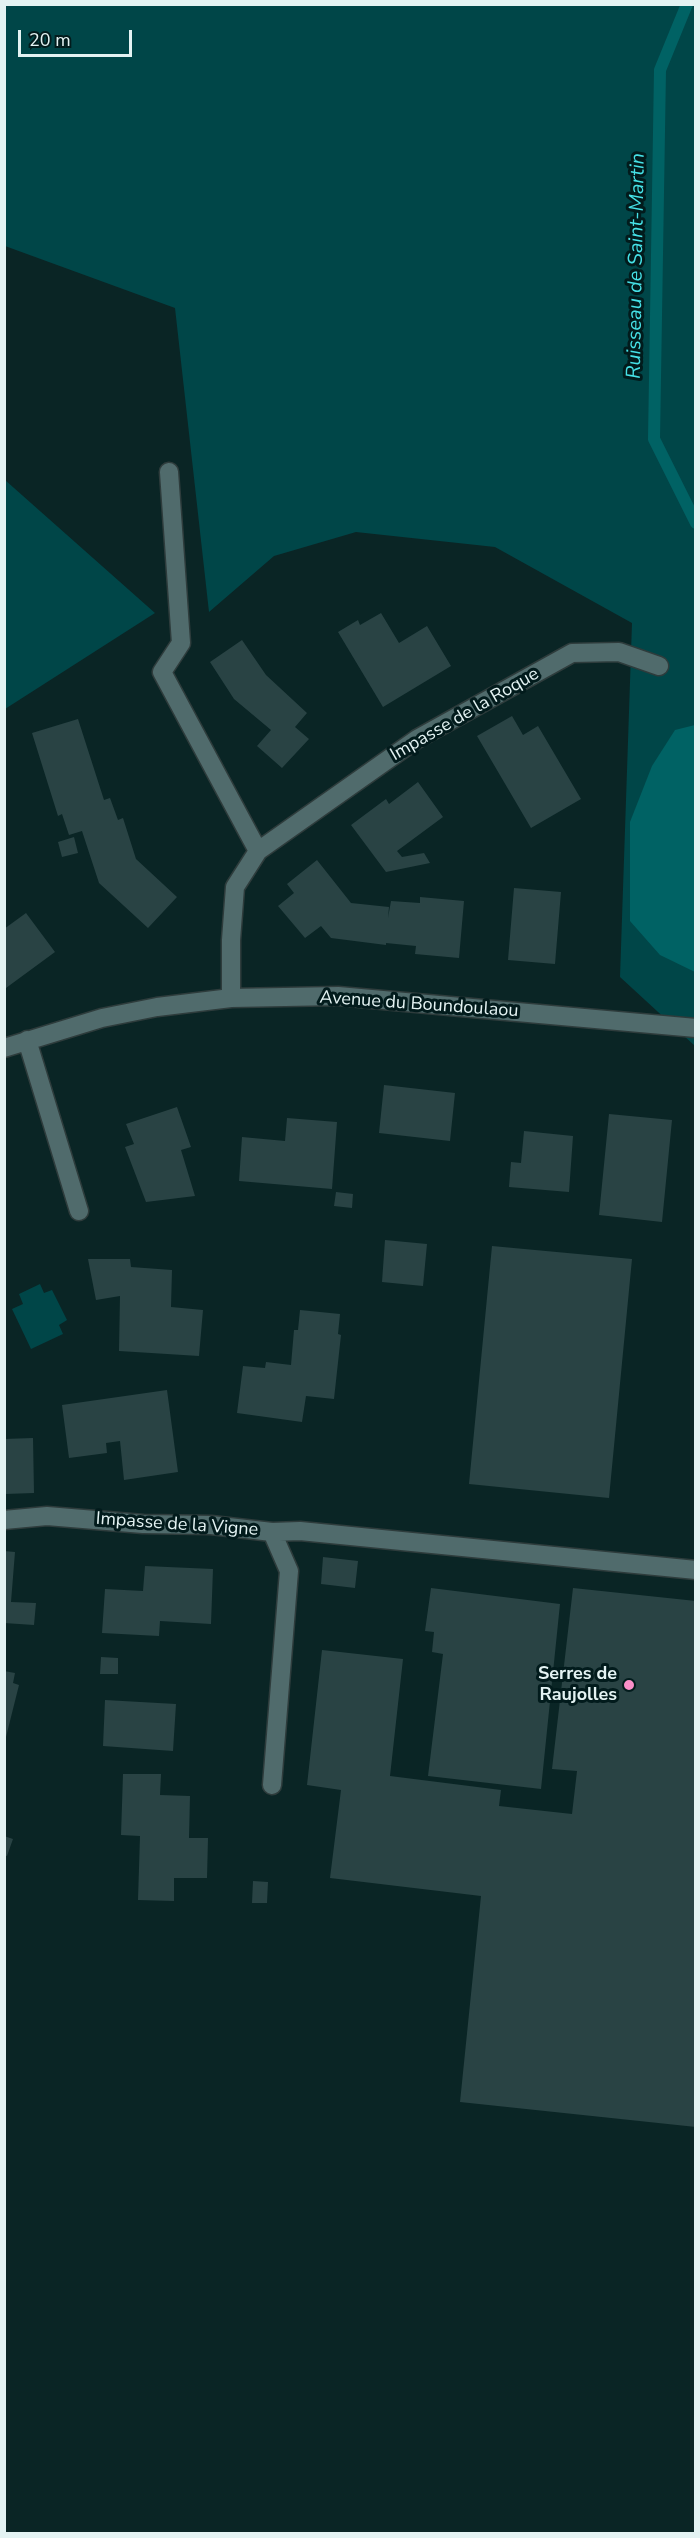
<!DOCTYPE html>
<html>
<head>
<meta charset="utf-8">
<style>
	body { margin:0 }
	#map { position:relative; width:700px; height:2538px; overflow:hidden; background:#0a2525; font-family:"Nunito Sans",sans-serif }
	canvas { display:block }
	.frame { position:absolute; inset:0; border:6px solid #e4f3f3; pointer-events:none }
	.scale { position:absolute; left:18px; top:30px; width:114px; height:27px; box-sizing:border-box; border:3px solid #e4f3f3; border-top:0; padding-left:8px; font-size:18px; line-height:21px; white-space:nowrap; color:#e4f3f3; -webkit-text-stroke:4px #021b1c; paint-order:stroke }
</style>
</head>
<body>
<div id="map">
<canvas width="700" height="2538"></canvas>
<div class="frame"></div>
<div class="scale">20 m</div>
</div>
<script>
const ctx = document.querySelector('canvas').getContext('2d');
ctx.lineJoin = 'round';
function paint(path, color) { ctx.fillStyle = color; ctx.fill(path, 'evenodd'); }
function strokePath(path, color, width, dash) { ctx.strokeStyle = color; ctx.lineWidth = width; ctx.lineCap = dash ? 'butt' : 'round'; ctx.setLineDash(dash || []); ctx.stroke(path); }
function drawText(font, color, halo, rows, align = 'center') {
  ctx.font = font + ' "Nunito Sans",sans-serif'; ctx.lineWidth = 6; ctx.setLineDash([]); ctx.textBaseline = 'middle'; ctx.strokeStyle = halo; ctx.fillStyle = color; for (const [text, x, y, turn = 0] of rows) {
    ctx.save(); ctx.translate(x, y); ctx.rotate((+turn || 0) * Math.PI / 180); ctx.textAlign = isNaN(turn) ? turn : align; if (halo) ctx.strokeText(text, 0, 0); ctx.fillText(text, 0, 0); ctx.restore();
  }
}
paint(new Path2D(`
	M4,5H695V1046L620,977L632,623L495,547L356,532L274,556L209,612L175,308L5,246Z
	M5,480L155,613L5,709Z
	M40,1284L44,1293L52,1290L67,1320L59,1325L63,1334L31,1349L12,1309L23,1304L19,1294Z`), '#004648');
paint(new Path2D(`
	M695,725H696L695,972L660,955L630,921V822L652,766L675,730Z`), '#006264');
strokePath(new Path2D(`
	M687,4L660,70L654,439L696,523`), '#006264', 12);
paint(new Path2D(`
	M381,613L399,643L427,626L451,666L383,707L338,632L358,620L360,625Z
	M242,640L266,675L307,713L295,727L309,739L282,768L257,746L271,730L234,699L210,662Z
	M512,716L523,735L538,726L581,799L531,828L477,736Z
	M78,719L104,800L110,798L118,820L123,818L136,859L177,897L148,928L99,883L82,831L69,835L62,814L58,816L32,733Z
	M418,782L443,817L397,851L402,857L424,853L430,863L386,872L351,825L386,799L389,804Z
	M74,837L78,853L62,857L58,842Z
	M317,860L351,903L389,907L388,918L391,901L420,903V897L464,901L459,958L415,954L416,946L386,943V945L331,938L321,926L305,938L278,906L294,893L287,884Z
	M514,888L561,892L555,964L508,960Z
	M26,913L55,952L6,988L4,929Z
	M384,1085L455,1093L450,1141L379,1133Z
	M177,1107L191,1147L181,1150L195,1196L146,1202L125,1147L134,1144L126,1124Z
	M609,1114L672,1120L662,1222L599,1215Z
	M287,1118L337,1122L332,1189L239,1181L242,1137L285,1141Z
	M524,1131L573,1136L569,1192L509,1187L511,1162L521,1163Z
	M336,1192L353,1194L352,1208L334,1206Z
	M385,1240L427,1244L423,1286L382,1282Z
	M492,1246L632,1259L609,1498L469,1484Z
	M88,1259H130L131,1267L172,1270L171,1307L203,1310L199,1356L119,1351L120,1296L96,1300Z
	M300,1310L340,1314L338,1334L341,1335L334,1399L306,1396L302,1422L237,1413L243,1366L265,1368L266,1362L291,1365L294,1330H298Z
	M167,1390L178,1472L124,1480L120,1441L106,1443L107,1453L69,1458L62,1405Z
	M33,1438L34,1493L5,1494L4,1439Z
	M4,1551L15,1552L11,1602L36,1603L34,1625L4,1623Z
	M323,1557L358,1561L355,1588L321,1584Z
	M145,1566L213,1569L211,1624L160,1621L159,1636L102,1633L105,1589L143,1591Z
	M431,1588L560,1604L541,1789L428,1776L443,1654L432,1652L434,1632L425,1631Z
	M573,1588L696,1601V2127L460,2102L481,1896L330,1878L341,1790L307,1785L322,1650L403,1659L390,1776L501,1790L499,1806L572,1814L577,1771L552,1769Z
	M101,1657L118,1658V1674H100Z
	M4,1671L15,1673L13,1683L19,1685L5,1741Z
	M105,1700L176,1704L173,1751L103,1746Z
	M123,1774H161L160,1795L190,1796L189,1838H208L207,1878H174V1901L138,1900L140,1836L121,1835Z
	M4,1836L13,1839L7,1856L4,1855Z
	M253,1881L268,1882L267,1903H252Z`), '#294344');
const minor = new Path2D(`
	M169,472L181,643L162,672L258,851
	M231,998V940L235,887L258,851L417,739L572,653L619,652L659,666
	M27,1040L79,1211
	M4,1048L102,1018L157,1007L231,998L338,996L696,1028
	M4,1520L47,1516L143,1524L211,1525L272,1532L300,1531L696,1570
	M272,1785L289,1571L272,1532`);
strokePath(minor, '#2e3c3c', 21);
strokePath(minor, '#506b6c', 18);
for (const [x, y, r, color] of [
	[629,1685,6,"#fa8fc8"]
]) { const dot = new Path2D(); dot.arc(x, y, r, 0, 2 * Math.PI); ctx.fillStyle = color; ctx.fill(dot); strokePath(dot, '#021b1c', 2); }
drawText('18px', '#e4f3f3', '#021b1c', [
	["Impasse de la Roque",465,715,-30],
	["Avenue du Boundoulaou",419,1005,4],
	["Impasse de la Vigne",177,1525,4]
]);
drawText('bold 18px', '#e4f3f3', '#021b1c', [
	["Serres de",617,1675],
	["Raujolles",617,1696]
], 'right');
drawText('italic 20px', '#46e2e7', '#021b1c', [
	["Ruisseau de Saint-Martin",637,266,-89]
]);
</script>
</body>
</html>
